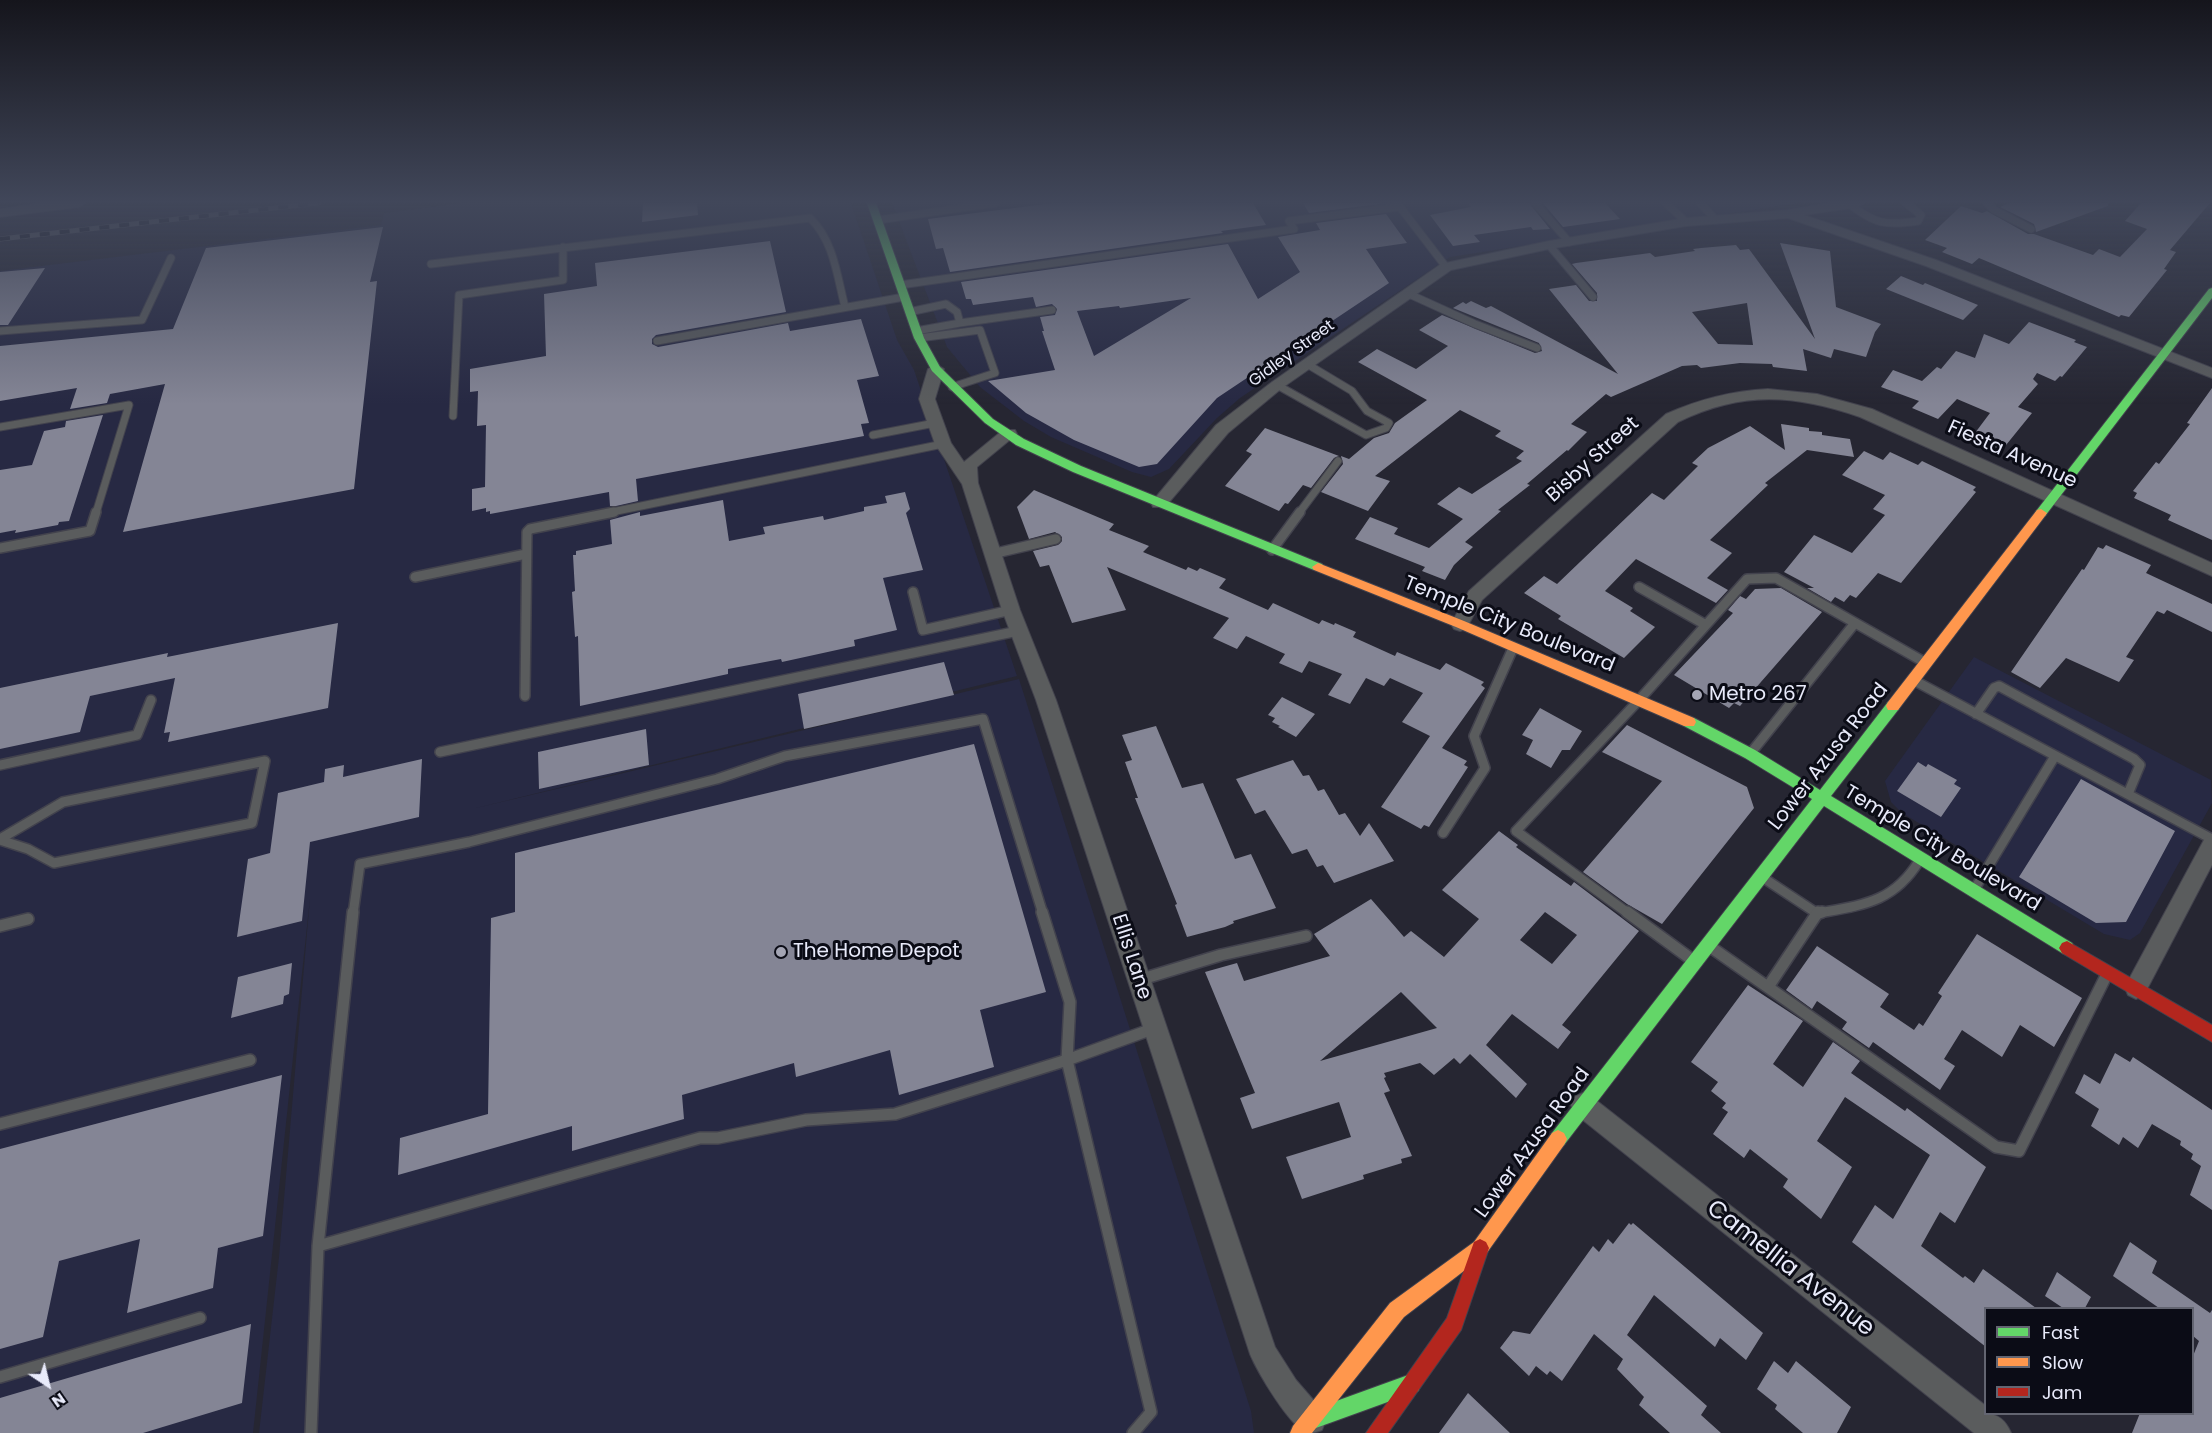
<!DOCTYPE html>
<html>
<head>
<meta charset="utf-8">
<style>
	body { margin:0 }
	#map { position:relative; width:2212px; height:1433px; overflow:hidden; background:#262632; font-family:Poppins,sans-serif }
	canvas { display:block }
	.legend { position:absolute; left:1984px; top:1307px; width:210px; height:108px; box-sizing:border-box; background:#0b0c16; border:2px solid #636571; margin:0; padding:8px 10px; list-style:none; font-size:18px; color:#e8eafa }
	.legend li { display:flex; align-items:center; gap:12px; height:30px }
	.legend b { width:30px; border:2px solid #636571 }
	.north { position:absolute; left:18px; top:1355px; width:60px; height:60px; -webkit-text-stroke:4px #0b0c16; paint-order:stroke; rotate:145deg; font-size:16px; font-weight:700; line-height:24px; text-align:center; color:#e8eafa }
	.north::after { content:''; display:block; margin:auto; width:21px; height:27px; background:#e8eafa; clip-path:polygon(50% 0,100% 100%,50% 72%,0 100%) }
</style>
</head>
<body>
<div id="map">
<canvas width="2212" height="1433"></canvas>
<ul class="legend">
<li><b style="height:8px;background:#63d668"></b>Fast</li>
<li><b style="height:8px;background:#ff974d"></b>Slow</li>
<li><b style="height:8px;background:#b3261e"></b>Jam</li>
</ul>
<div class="north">N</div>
</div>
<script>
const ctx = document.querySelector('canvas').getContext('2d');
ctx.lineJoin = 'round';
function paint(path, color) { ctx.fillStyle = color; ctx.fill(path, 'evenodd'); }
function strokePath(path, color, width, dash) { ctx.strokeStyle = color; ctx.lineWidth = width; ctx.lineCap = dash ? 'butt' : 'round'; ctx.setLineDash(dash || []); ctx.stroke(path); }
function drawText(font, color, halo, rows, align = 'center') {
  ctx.font = font + ' Poppins,sans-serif'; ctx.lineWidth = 6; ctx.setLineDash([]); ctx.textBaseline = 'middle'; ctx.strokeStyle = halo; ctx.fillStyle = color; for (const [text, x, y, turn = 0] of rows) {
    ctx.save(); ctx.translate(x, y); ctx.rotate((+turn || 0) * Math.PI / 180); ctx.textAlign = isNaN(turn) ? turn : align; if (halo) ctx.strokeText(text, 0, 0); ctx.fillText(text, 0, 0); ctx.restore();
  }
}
paint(new Path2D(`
	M462,203H851L897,340L914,370L1017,676L472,809L1019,679L1251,1411L1254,1433H259L279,1257L310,898L253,1433H0V271L381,225L384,213Z
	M892,203H1798L1450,257L1240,398L1217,418L1169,469L1151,477L1132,472L1051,437L1024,421L980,387L947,347Z
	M1974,657L2211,780L2212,803L2140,933L2130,940L2104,934L1902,813L1891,802L1885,781Z`), '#272943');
paint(new Path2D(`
	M643,203H697L698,215L642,222Z
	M1054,203H1253L1266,225L1221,231L1223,233L950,272L943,248L936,249L928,219Z
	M1303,203H1379V204L1309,213Z
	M1468,203H1529L1550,229L1533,230L1531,227L1474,235L1480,242L1453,246L1430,215L1471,207Z
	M1543,203H1605L1620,219L1563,227Z
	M2009,203H2108V206L2036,232L2034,224L2000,207Z
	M2141,203H2210L2170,250L2176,252L2164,269L2167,270L2129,317L2121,315L2119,317L2088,304L1979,258L1972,264L1942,252L1947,248L1925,240L1961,206L1982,213L1987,211L2028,234H2034L2093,255L2099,249L2120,257L2147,229L2125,221Z
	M1386,214L1407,243L1366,249L1389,283L1217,398L1157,464L1139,467L1074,440L1026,413L988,381L1055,370L1042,331H1044L1040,317L1055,315L1057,309L1052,304L1036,307L1033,297L973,305L971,299H966L961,282L1228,244L1258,299L1300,272L1278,237L1320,230L1316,223ZM1191,298L1094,356L1077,311L1119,306L1120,308Z
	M383,227L370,282L377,281L354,489L123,532L165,384L110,394L107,403L70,409L77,388L0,401V346L173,329L206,248Z
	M770,241L786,312L656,335L652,339V344L658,347L788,323L790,331L861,319L879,376L857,380L869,423L861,424L864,436L636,479L638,501L616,506H610L609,492L490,514V511L486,512V508L472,511V489L485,487L486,425L477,426L478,391L470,392V369L546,356L544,294L597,286L595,263Z
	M1780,243L1830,251L1836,307L1881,324L1875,332L1866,357L1834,349L1831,358L1803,349L1807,371L1773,367L1772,364L1740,363L1701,368L1697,365L1682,366L1611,397L1606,394L1571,424L1587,432L1568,451L1567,450L1527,484L1530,485L1498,510L1501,511L1465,542L1473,547L1454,565L1445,580L1422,571L1425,567L1355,539L1370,517L1398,528L1394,534L1429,548L1463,519L1437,504L1459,487L1472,494L1522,461L1516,458L1524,451L1495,436L1501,431L1460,410L1375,476L1390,481L1368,511L1321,492L1343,464L1341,456L1349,459L1374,438L1389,433L1395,423L1427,400L1358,362L1377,349L1416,369L1448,346L1419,330L1442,315L1535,353L1542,351L1539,343L1453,308L1463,302L1466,304L1471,301L1486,308L1491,306L1618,374L1549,289L1576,285L1589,301H1597V293L1572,264L1576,263L1650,253L1655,257L1695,251L1693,249L1701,248L1736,245L1740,250L1749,249L1815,339ZM1747,303L1753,345L1718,344L1692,312Z
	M45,268L8,325H0V272Z
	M1901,276L1923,285L1925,283L1978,305L1963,320L1886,289Z
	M2029,322L2076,340L2074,342L2087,347L2062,377L2060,376L2055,381L2037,373L2033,379L2038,384L2018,407L2032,413L2002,450L1972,437L1990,413L1957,399L1938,419L1912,408L1919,401L1881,387L1893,370L1922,381L1937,367L1941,369L1956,351L1975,358L1984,334L2009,344Z
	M2212,388V540L2168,520L2171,515L2134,498L2137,493L2133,491L2156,462L2159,464L2190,424L2187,423Z
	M103,415L69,521L59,522L58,525L15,533L16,530L0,533V470L32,465L44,431L65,427L66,421Z
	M1781,424L1809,428V431L1822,432V435L1850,439L1854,457L1807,450L1765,483L1768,485L1710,540L1732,553L1707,578L1728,590L1716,603L1636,559L1605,591L1633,608L1630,611L1655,627L1624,658L1558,619L1561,616L1524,593L1544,576L1557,584L1652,493L1664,500L1698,466L1692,463L1708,448L1750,426L1785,450Z
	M1265,428L1339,456L1334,458L1311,488L1303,485L1288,504L1285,503L1279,511L1225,486L1252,454L1246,451Z
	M1864,451L1883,460L1890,452L1918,465L1922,461L1976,487L1973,490L1976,492L1901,583L1878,573L1856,598L1850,595L1844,602L1835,597L1831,602L1807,588H1814L1784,572L1814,535L1852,553L1885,515L1873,509L1885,495L1842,475Z
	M1034,490L1114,524L1109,530L1149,546L1143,552L1186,570L1188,567L1197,571L1200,568L1226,579L1219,588L1268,610L1273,603L1319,624L1322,620L1334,625L1335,623L1356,632L1353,637L1395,656L1397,652L1440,670L1446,663L1484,682L1481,685L1485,688L1442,748L1467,761L1464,765L1468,767L1429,827L1424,825L1421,829L1381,807L1430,736L1402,722L1423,693L1390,678L1384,686L1366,678L1350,704L1328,695L1342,674L1309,661L1302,673L1279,663L1285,654L1246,636L1237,649L1213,638L1229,618L1107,567L1126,610L1072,623L1049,565L1040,567L1033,551L1058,545L1062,541V537L1055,532L1029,539L1017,507Z
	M905,492L910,509L906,513L923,570L883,578L897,630L854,640L855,646L782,662L781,659L728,669V674L580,706L578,636L575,637L572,592L575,591L573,555H576V551L612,544L610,520L640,512V516L723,500L729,541L765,534L763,527L823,516L824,520L864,511V507L887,503L885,496Z
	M2106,545L2151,565L2146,573L2212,604V632L2167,610L2164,614L2157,611L2126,657L2134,660L2119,682L2066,658L2040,688L2011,672L2082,569L2084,570L2098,547L2103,549Z
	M1781,588L1822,612L1740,706L1734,703L1729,708L1674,675L1733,613L1728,610L1740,596L1746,599L1755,589Z
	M338,623L328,708L168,742L170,732L164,733L175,678L90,696L80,732L0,749V688L168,653L167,657Z
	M944,662L954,695L804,729L798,694Z
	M1282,697L1315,714L1296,737L1278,727L1280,726L1272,722L1275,718L1268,715Z
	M1540,708L1582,731L1570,750H1562L1551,768L1526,754L1533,740L1522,735Z
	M1627,725L1747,787L1754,808L1662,924L1627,904L1583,872L1662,781L1602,752Z
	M1156,726L1182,788L1203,783L1235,859L1251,854L1276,908L1233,921L1234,923L1225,927L1187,937L1175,905L1177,904L1135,798H1138L1125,762L1132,760L1122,735Z
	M646,729L649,765L539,789L538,752Z
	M974,744L1046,992L980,1010L994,1067L899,1095L890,1050L796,1077L794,1063L682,1095L684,1119L572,1151V1126L398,1175L400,1138L488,1114L491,918L515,912V853Z
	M422,759L419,817L310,842L302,921L237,937L248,859L270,853L278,793L324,782L325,769L344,765L343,777Z
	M1293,760L1303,776L1309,775L1318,791L1324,789L1339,815L1345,813L1360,836L1369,823L1394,861L1334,883L1323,865L1317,867L1307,849L1292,854L1265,810L1255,814L1236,779Z
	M1918,762L1926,767L1928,764L1957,780L1954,784L1961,788L1941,817L1897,791Z
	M2081,779L2175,831L2126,922L2096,923L2019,877Z
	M1499,831L1518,845L1516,847L1571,886L1574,882L1639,931L1562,1025L1571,1032L1558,1049L1512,1014L1486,1045L1527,1084L1516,1098L1470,1054L1460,1064L1454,1058L1434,1075L1420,1063L1384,1073L1386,1077L1384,1078L1390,1091L1384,1093L1412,1156L1401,1159L1402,1163L1363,1175L1364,1179L1302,1199L1286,1157L1351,1137L1339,1102L1252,1129L1240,1098L1255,1093L1205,972L1237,963L1244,981L1330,956L1314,934L1371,899L1404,937L1411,931L1444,957L1479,919L1442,890ZM1545,912L1577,935L1552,964L1520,940ZM1401,992L1437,1028L1320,1061Z
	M1977,934L2082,998L2054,1047L2020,1025L2002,1057L1962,1030L1944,1059L1955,1066L1940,1090L1873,1042L1869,1048L1842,1029L1847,1022L1817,1001L1812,1009L1786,990L1817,946L1889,994L1880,1007L1914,1030L1919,1023L1923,1026L1942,996L1938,993Z
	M292,963L289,994L284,996L283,1004L231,1018L238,977Z
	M1748,985L1803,1021L1773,1064L1803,1087L1833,1042L1860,1061L1851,1073L1905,1111L1907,1108L1986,1167L1955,1223L1940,1212L1921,1246L1963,1278L1965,1276L1974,1283L1983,1269L2036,1308H1986V1347L1852,1242L1875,1205L1893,1219L1930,1155L1845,1097L1817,1141L1852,1167L1821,1219L1783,1187L1788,1179L1750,1149L1744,1158L1713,1134L1728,1112L1722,1108L1726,1103L1711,1091L1718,1082L1691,1062Z
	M2115,1053L2130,1062L2133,1057L2212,1110V1210L2190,1195L2201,1166L2191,1159L2193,1154L2180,1145L2181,1141L2152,1124L2138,1148L2123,1137L2119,1145L2091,1126L2099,1109L2075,1093L2084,1074L2100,1084Z
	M282,1075L263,1236L218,1248L213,1288L127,1313L140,1239L59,1261L43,1337L0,1349V1149Z
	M1629,1223L1631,1225L1633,1223L1763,1333L1746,1360L1720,1338L1715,1347L1654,1295L1627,1335L1707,1406L1701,1415L1721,1433H1670L1639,1405L1644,1397L1617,1369L1623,1359L1594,1334L1562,1381L1550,1371L1547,1375L1536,1366L1529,1376L1500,1348L1513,1331L1530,1334L1593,1246L1599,1252L1608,1239L1613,1244Z
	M2130,1242L2157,1261L2152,1273L2210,1313L2212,1310V1433H2132L2140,1413H2193V1356L2199,1341L2193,1336V1308H2159L2113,1276Z
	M2057,1272L2091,1297L2085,1308H2063L2045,1296Z
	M251,1324L242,1403L143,1433H0V1398Z
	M1774,1361L1788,1373L1796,1361L1851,1407L1837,1433H1803L1775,1409L1777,1405L1757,1389Z
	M1468,1393L1510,1433H1439Z`), '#848595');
const laneFar2 = new Path2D(`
	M1397,203L1446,267
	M1535,203L1569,242
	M1666,203L1686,222
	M1700,203L1716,220
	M1848,203C1875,224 1885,226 1918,221L1921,215L1906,203
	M1987,203L1994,210L2031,229
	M878,220L996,203
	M1549,245L1593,297
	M431,264L810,218C834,241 837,276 845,307
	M900,285L1294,229L1289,221L1399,207
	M1409,294L1475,324L1537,348
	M909,312L946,304L957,312L960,323L916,331
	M960,323L1052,310
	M0,331L142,320L171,258
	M919,338L980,330L995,373L952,387
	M657,341L904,297
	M1277,385L1366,435L1386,428L1389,423L1367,411L1352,391L1307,364
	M453,416L459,295L563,280V247
	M0,427L129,405L96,513
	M873,435L935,423
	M607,513L943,444
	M1299,513L1338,461`);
const laneFar1 = new Path2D(`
	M0,548L90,531L96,512
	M1272,550L1300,512
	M992,554L1056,539
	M415,577L526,554
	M1639,587L1706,625
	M913,592L923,630L1011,610
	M1915,681L2212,839
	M525,696L527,532L530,529L614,512
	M1976,714L1994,688L1999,686L2134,759L2140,765L2128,794
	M440,752L1018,631
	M1750,754L1855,623
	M0,765L137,735L151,700
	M1443,833L1485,768L1474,736L1513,648
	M0,839L63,802L265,761L252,823L54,863L28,849L0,840
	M1765,879L1818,914
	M1974,890L2055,756
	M1819,913C1863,905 1894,902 1919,861
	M353,914L360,864L469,842L717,779L785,756L983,719L1043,914
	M1629,914L1516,831L1640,699L1747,579L1776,578L1926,663`);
const lane = new Path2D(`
	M1627,912L1691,959
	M1819,913L1822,912
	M0,926L28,919
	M1712,948L1996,1147L2019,1151L2106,976
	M1139,980L1221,955L1306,936
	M1768,987L1818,912
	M0,1124L250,1060
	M318,1246L353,912
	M318,1246L700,1138H718L806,1120L895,1114L1067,1060L1070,1002L1042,912
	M0,1377L200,1318
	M311,1433L318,1246
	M1133,1433L1151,1412L1067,1060L1155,1028`);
const street = new Path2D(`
	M44,203H85L79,207L0,217V209Z
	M1830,203H1864L1858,207L1804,215L1936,260L2212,368V378L1926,266L1788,218L1686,226L1549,249L1451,270L1282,388L1228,433L1165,507H1153L1151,503L1216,425L1272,382L1441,264L1549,241L1686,218L1788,210Z
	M936,364L944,369L935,399L951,443L964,462L1003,430H1015L1017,434L977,467L978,483L1020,610L1056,700L1275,1347L1296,1380L1322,1410L1326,1420L1322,1430C1317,1432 1313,1433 1308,1433C1291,1429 1257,1371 1250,1354L1036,700L1002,610L962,484L935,444L919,399L928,369Z
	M1768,389L1817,394L1872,409L2212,563V576L1860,417C1794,394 1742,391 1678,422L1482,600L1466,629L1460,631L1454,629L1451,624L1469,591L1666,414C1700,399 1731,391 1768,389Z
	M2212,835V865L2144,995L2136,999L2128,995L2125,988L2128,981L2205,838Z
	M1583,1093L1592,1097L1986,1406V1414C1999,1414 2006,1421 2011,1433H1974L1574,1113L1571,1105L1574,1097Z`);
const fast = new Path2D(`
	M867,203H876L924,338L940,367L993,419L1024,439L1081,466L1322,564L1324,567L1322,570H1314L1073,472L1016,445L985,423L932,371L914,338Z
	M2212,288V298L2045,516H2037L2035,513L2037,510L2209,289Z
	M1893,701L1898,702L1900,706L1898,710L1831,796L2072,943L2075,948L2072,953L2067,955L2062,953L1824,806L1564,1145L1558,1148L1552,1145L1549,1139L1552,1133L1812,799L1745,758L1684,726L1682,722L1684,718H1694L1755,750L1820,790L1888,702Z
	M1411,1374L1418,1377L1421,1384L1418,1391L1313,1429L1306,1426L1303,1419L1306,1412Z`);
const slow = new Path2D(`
	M2041,509L2047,513L2045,516L1898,710H1888L1886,706L1888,702L2037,510Z
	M1318,563L1464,621L1694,718L1696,722L1694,726H1684L1456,627L1314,570L1312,567Z
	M1558,1130L1564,1133L1567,1139L1564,1145L1486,1254L1404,1317L1312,1433H1290L1293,1426L1390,1303L1474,1242L1552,1133Z`);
const jam = new Path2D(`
	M2067,941L2212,1025V1042L2062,953L2059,948L2062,943Z
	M1480,1239L1486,1242L1489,1248L1461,1330L1388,1433H1366L1447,1318L1474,1242Z`);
strokePath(laneFar2, '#42424d', 9);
strokePath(laneFar1, '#42424d', 12);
strokePath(lane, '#42424d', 14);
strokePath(street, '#42424d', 2);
strokePath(fast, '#42424d', 2);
strokePath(slow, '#42424d', 2);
strokePath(jam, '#42424d', 2);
strokePath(laneFar2, '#5a5c5d', 7);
strokePath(laneFar1, '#5a5c5d', 9);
strokePath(lane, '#5a5c5d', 11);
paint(street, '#5a5c5d');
paint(fast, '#63d668');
paint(slow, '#ff974d');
paint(jam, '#b3261e');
const rail = new Path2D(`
	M0,239L319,203`);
strokePath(rail, '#5a5c5f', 5);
strokePath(rail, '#0b0c16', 4, [10]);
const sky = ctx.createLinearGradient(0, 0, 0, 404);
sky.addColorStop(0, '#15151c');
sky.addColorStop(0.5, '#41475a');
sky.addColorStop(1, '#41475a00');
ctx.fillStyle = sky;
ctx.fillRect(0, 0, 2212, 404);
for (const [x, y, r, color] of [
	[1697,695,6,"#a4a5b4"],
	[781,952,6,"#a4a5b4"]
]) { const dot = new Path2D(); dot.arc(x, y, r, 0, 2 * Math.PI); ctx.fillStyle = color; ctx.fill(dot); strokePath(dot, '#0b0c16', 2); }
drawText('16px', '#e8eafa', '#0b0c16', [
	["Gidley Street",1292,354,-36]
]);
drawText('20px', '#e8eafa', '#0b0c16', [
	["Fiesta Avenue",2012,455,24],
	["Bisby Street",1593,460,-42],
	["Temple City Boulevard",1509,625,22],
	["Lower Azusa Road",1829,757,-52],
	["Temple City Boulevard",1942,849,31],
	["Ellis Lane",1131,957,72],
	["Lower Azusa Road",1533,1143,-54]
]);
drawText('20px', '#e8eafa', '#0b0c16', [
	["Metro 267",1709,695],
	["The Home Depot",793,952]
], 'left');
drawText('24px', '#e8eafa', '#0b0c16', [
	["Camellia Avenue",1790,1269,38]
]);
</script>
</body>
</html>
